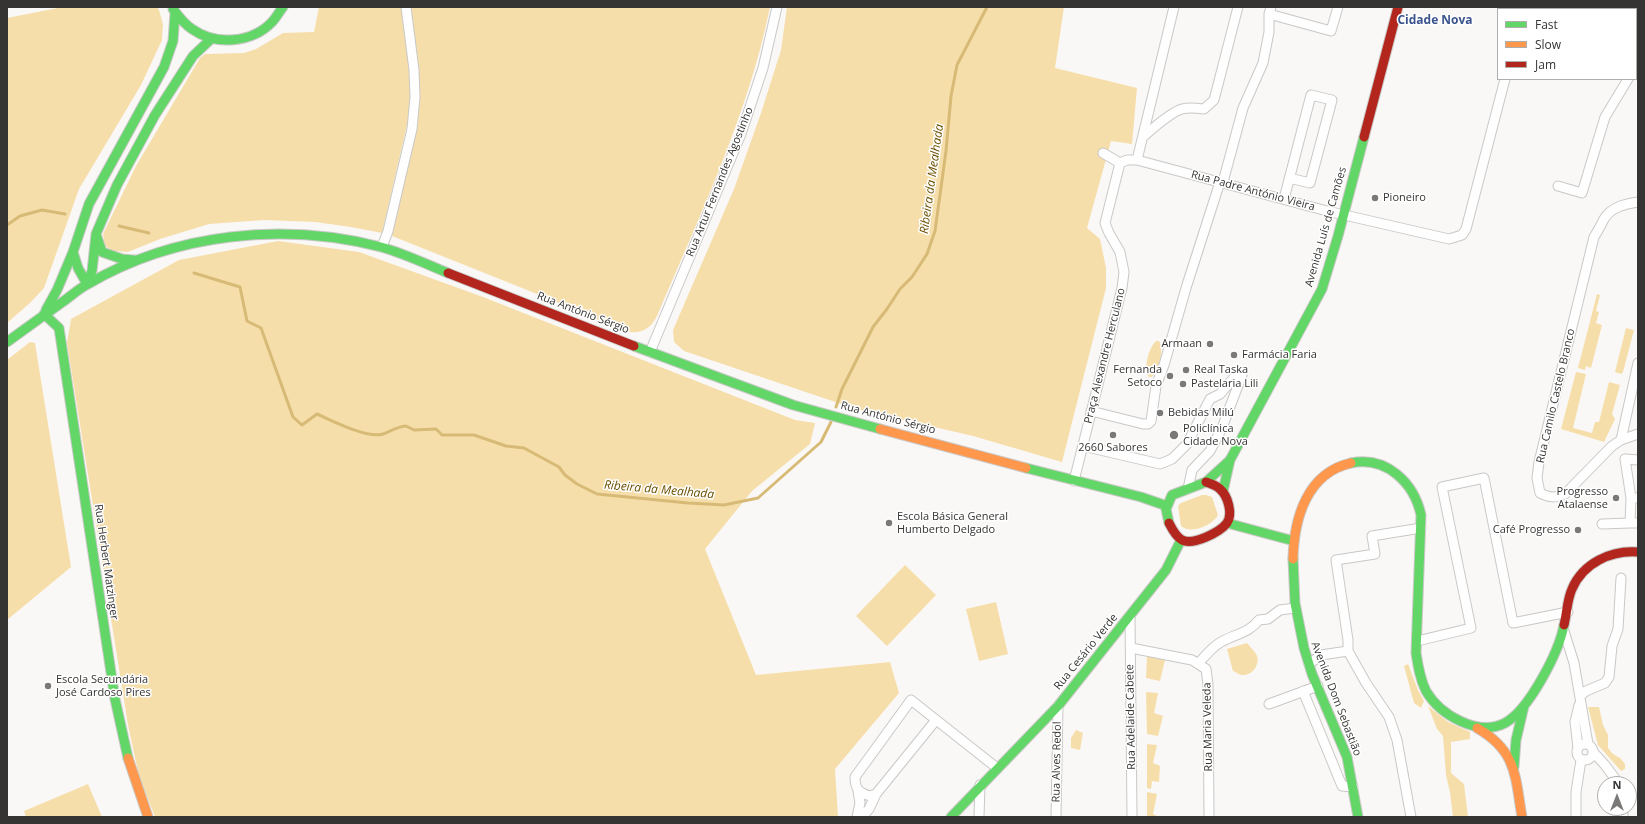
<!DOCTYPE html>
<html>
<head>
<meta charset="utf-8">
<style>
	body { margin:0 }
	#map { position:relative; width:1645px; height:824px; overflow:hidden; background:#faf8f6; font-family:"Open Sans",sans-serif }
	canvas { display:block }
	.frame { position:absolute; inset:0; border:8px solid #353433; pointer-events:none }
	.legend { position:absolute; left:1497px; top:8px; width:140px; height:72px; box-sizing:border-box; background:#fff; border:1px solid #aeaead; margin:0; padding:5px 7px; list-style:none; font-size:12px; color:#353433 }
	.legend li { display:flex; align-items:center; gap:8px; height:20px }
	.legend b { width:20px; border:1px solid #aeaead }
	.north { position:absolute; left:1597px; top:776px; width:40px; height:40px; box-sizing:border-box; background:#fff; border:1px solid #aeaead; border-radius:50%; rotate:0deg; font-size:11px; font-weight:700; line-height:16px; text-align:center; color:#353433 }
	.north::after { content:''; display:block; margin:auto; width:14px; height:18px; background:#7a7977; clip-path:polygon(50% 0,100% 100%,50% 72%,0 100%) }
</style>
</head>
<body>
<div id="map">
<canvas width="1645" height="824"></canvas>
<div class="frame"></div>
<ul class="legend">
<li><b style="height:5px;background:#63d668"></b>Fast</li>
<li><b style="height:5px;background:#ff974d"></b>Slow</li>
<li><b style="height:5px;background:#b3261e"></b>Jam</li>
</ul>
<div class="north">N</div>
</div>
<script>
const ctx = document.querySelector('canvas').getContext('2d');
ctx.lineJoin = 'round';
function paint(path, color) { ctx.fillStyle = color; ctx.fill(path, 'evenodd'); }
function strokePath(path, color, width, dash) { ctx.strokeStyle = color; ctx.lineWidth = width; ctx.lineCap = dash ? 'butt' : 'round'; ctx.setLineDash(dash || []); ctx.stroke(path); }
function drawText(font, color, halo, rows, align = 'center') {
  ctx.font = font + ' "Open Sans",sans-serif'; ctx.lineWidth = 3; ctx.setLineDash([]); ctx.textBaseline = 'middle'; ctx.strokeStyle = halo; ctx.fillStyle = color; for (const [text, x, y, turn = 0] of rows) {
    ctx.save(); ctx.translate(x, y); ctx.rotate((+turn || 0) * Math.PI / 180); ctx.textAlign = isNaN(turn) ? turn : align; if (halo) ctx.strokeText(text, 0, 0); ctx.fillText(text, 0, 0); ctx.restore();
  }
}
paint(new Path2D(`
	M63,7H157L159,10L163,24L162,40L141,85L79,189L44,288L31,302L7,323V18Z
	M319,7H401L411,76L410,112L382,233L351,227L315,222L264,220L209,224L160,239L128,252L113,251L105,246L103,234L136,166L200,58L205,54L244,53L256,49L283,33L314,32Z
	M411,7H770C748,115 700,215 657,316C650,330 639,335 624,331L547,298L392,236L408,163L419,100V68Z
	M787,7H1064L1055,68L1137,88L1132,144L1111,141L1087,228L1100,239L1106,268V288L1062,462L973,436L856,409L684,351L674,342L673,330L734,189L761,113L781,50Z
	M278,241L359,252L483,297L795,420L815,423L810,444L752,491L705,549L756,675L890,662L899,693L835,769L838,817H155L139,776L128,725L67,343L71,319L179,260Z
	M1597,294L1600,295L1596,311L1599,312L1596,323L1602,325L1591,368L1586,366L1585,370L1578,368Z
	M1626,328L1634,330L1623,372L1621,374L1615,372Z
	M1156,341H1159L1161,345C1162,356 1159,368 1152,377H1149L1146,373C1146,363 1148,349 1156,341Z
	M30,342L35,343L71,567L7,620V360Z
	M1576,372L1586,374L1573,428L1592,433L1595,422H1599L1609,382L1620,385L1612,414L1615,419L1604,442L1561,429Z
	M1202,495H1206L1212,497L1218,515C1213,525 1191,535 1181,526L1178,506L1181,503Z
	M905,565L936,595L887,646L856,616Z
	M996,602L1008,654L979,661L966,609Z
	M1247,643C1250,647 1255,651 1257,656C1260,665 1252,676 1242,675C1239,675 1236,672 1233,671L1227,649Z
	M1147,656L1165,660L1160,681L1146,678Z
	M1408,664L1418,690L1424,701L1421,708L1414,703L1404,666Z
	M1146,692L1158,693L1154,713L1163,716L1158,736L1147,734Z
	M1428,706L1448,722L1470,732V739L1451,742V773L1464,784L1468,817H1453L1450,792L1446,775L1443,736L1437,729Z
	M1588,707H1599L1603,725L1608,735V748L1613,754L1620,758L1625,764V769L1621,771L1598,745Z
	M1076,730L1083,733L1080,750L1071,748V738Z
	M1147,744L1157,745L1153,763L1160,766L1159,782L1152,781L1151,789L1147,788Z
	M88,784L102,817H26L24,811Z
	M1147,792L1157,794L1153,814L1159,817H1147Z`), '#f6deaa');
strokePath(new Path2D(`
	M7,225L20,216L42,210L65,214
	M119,226L149,233
	M194,273L240,287L247,321L261,328L293,417L302,425L317,414C331,420 367,439 383,434C391,431 396,427 406,426L414,430L436,429L442,435H474L506,446L524,448L559,467L565,475L577,484L597,494L688,503L724,505L758,498L821,442L831,422
	M836,407L842,389L873,327L887,309L900,289L912,277L927,254L935,231L946,151L951,96L957,65L987,7`), '#d8ba77', 3);
const street = new Path2D(`
	M1269,14L1331,31L1338,7
	M1636,65L1638,62
	M1144,136C1152,129 1171,112 1182,109C1189,107 1196,108 1204,109L1214,100L1238,7
	M1103,153L1120,163
	M1137,160L1174,7
	M1120,163L1127,160H1137L1327,211L1449,239L1462,235L1466,229L1505,79
	M1223,182L1243,108L1263,63L1269,32V14L1271,7
	M1558,186L1582,193L1605,117L1628,79
	M1284,199L1311,95L1332,100L1310,183L1289,178
	M1638,202C1625,204 1611,207 1604,219C1601,225 1598,231 1594,237L1539,462L1537,478L1540,493C1550,498 1555,498 1565,494L1612,446L1621,440L1638,434
	M382,247L388,231L412,129L415,97L414,70L406,7
	M650,352L741,134L763,68L777,7
	M1091,411L1143,424H1148L1151,421L1156,386L1164,365L1186,288L1220,182
	M1621,440L1638,363
	M1083,446L1160,464L1172,459L1187,444L1210,399L1220,394L1238,373L1242,375L1222,428L1210,451L1192,470L1188,489
	M1074,481L1122,288L1124,272L1120,252L1109,233L1105,223L1120,163
	M1631,498L1625,459L1638,460
	M1638,498H1631L1630,523H1638
	M1602,524L1630,523
	M1130,616L1132,817
	M1564,631L1574,663L1588,744
	M1417,641L1471,628L1442,487L1484,478L1513,623L1568,612
	M1131,648L1192,660L1206,669L1208,684L1209,817
	M1348,651V640L1336,560L1375,554L1372,536L1421,528
	M1198,664C1205,656 1212,647 1221,642C1235,634 1249,633 1259,620L1268,619L1280,610L1295,608
	M1309,664L1321,655L1348,651L1366,683L1389,717L1397,740L1411,817
	M1303,691L1342,786L1353,787
	M1580,696L1586,691L1605,683L1609,677L1612,646L1618,629L1621,578
	M1269,704L1318,686
	M936,720L876,794L870,796C859,793 855,789 855,777L911,700L997,768
	M1577 752a8 8 0 1 1 16 0a8 8 0 1 1-16 0Z
	M1578,748L1575,722L1579,705
	M1594,753L1605,765L1619,784
	M857,817L860,803L858,791
	M862,817L869,809L876,794
	M979,817L980,785
	M1056,817L1058,706
	M1576,817V792L1581,760
	M1623,817V808`);
const fast = new Path2D(`
	M173,9C179,17 184,24 192,29C216,46 252,43 272,22C276,18 279,12 283,7
	M97,237L102,252L122,259L134,260
	M73,252L78,268L87,284
	M87,284L92,271L96,234L117,185L155,115L193,56L211,39
	M46,310L57,290L73,252L89,204L164,67L173,41L175,13
	M44,314L59,328L115,699L128,758
	M7,342C25,329 43,316 61,303C70,297 78,289 88,284C175,233 283,222 381,247C403,253 426,264 448,273
	M634,346L793,405L880,429
	M1351,463C1387,456 1414,483 1421,515L1416,653C1418,666 1420,679 1426,691C1440,715 1478,737 1505,723C1529,710 1559,652 1564,625
	M1026,468L1141,497L1167,506
	M1223,491L1230,460L1322,289L1338,236L1364,137
	M1169,523L1166,509L1172,495L1206,482L1230,460
	M1227,523L1294,541
	M1293,559L1295,603L1304,648L1312,674L1347,757L1358,817
	M1514,767L1516,740L1524,706
	M951,817L1058,706L1166,570L1181,540`);
const slow = new Path2D(`
	M880,429L1026,468
	M1293,559C1294,518 1307,473 1351,463
	M1477,728C1517,751 1515,776 1522,817
	M128,758L148,817`);
const jam = new Path2D(`
	M1364,137L1398,7
	M448,273L634,346
	M1169,523C1172,529 1176,537 1182,540C1193,546 1220,532 1227,523C1233,514 1228,496 1220,489C1216,485 1211,484 1206,482
	M1564,625C1567,613 1567,600 1572,589C1583,563 1611,550 1638,552`);
strokePath(street, '#c9c8c6', 11);
strokePath(fast, '#c9c8c6', 11);
strokePath(slow, '#c9c8c6', 11);
strokePath(jam, '#c9c8c6', 11);
strokePath(street, '#fefefe', 9);
strokePath(fast, '#63d668', 9);
strokePath(slow, '#ff974d', 9);
strokePath(jam, '#b3261e', 9);
for (const [x, y, r, color] of [
	[1375,198,4,"#7a7977"],
	[1210,344,4,"#7a7977"],
	[1234,355,4,"#7a7977"],
	[1186,370,4,"#7a7977"],
	[1170,376,4,"#7a7977"],
	[1183,384,4,"#7a7977"],
	[1160,413,4,"#7a7977"],
	[1113,435,4,"#7a7977"],
	[1174,435,5,"#7a7977"],
	[1616,498,4,"#7a7977"],
	[889,523,4,"#7a7977"],
	[1578,530,4,"#7a7977"],
	[48,686,4,"#7a7977"]
]) { const dot = new Path2D(); dot.arc(x, y, r, 0, 2 * Math.PI); ctx.fillStyle = color; ctx.fill(dot); strokePath(dot, '#fff', 1.5); }
drawText('11px', '#353433', '#fff', [
	["Rua Artur Fernandes Agostinho",720,182,-68],
	["Rua Padre António Vieira",1253,191,15],
	["Avenida Luís de Camões",1326,227,-74],
	["Rua António Sérgio",583,313,21],
	["Praça Alexandre Herculano",1105,356,-76],
	["Rua Camilo Castelo Branco",1556,396,-77],
	["Rua António Sérgio",888,418,15],
	["Rua Herbert Matzinger",106,562,82],
	["Rua Cesário Verde",1086,652,-51],
	["Avenida Dom Sebastião",1336,699,69],
	["Rua Adelaide Cabete",1131,717,-91],
	["Rua Maria Veleda",1208,727,-91],
	["Rua Alves Redol",1057,762,-89]
]);
drawText('11px', '#353433', '#fff', [
	["Pioneiro",1383,198],
	["Armaan",1202,344,"right"],
	["Farmácia Faria",1242,355],
	["Fernanda",1162,370,"right"],
	["Setoco",1162,383,"right"],
	["Real Taska",1194,370],
	["Pastelaria Lili",1191,384],
	["Bebidas Milú",1168,413],
	["Policlínica",1183,429],
	["Cidade Nova",1183,442],
	["2660 Sabores",1113,448,"center"],
	["Progresso",1608,492,"right"],
	["Atalaense",1608,505,"right"],
	["Escola Básica General",897,517],
	["Humberto Delgado",897,530],
	["Café Progresso",1570,530,"right"],
	["Escola Secundária",56,680],
	["José Cardoso Pires",56,693]
], 'left');
drawText('bold 12px', '#3b548e', '#fff', [
	["Cidade Nova",1435,21]
]);
drawText('italic 12px', '#6c5001', '#fff', [
	["Ribeira da Mealhada",932,179,-82],
	["Ribeira da Mealhada",659,490,5]
]);
</script>
</body>
</html>
